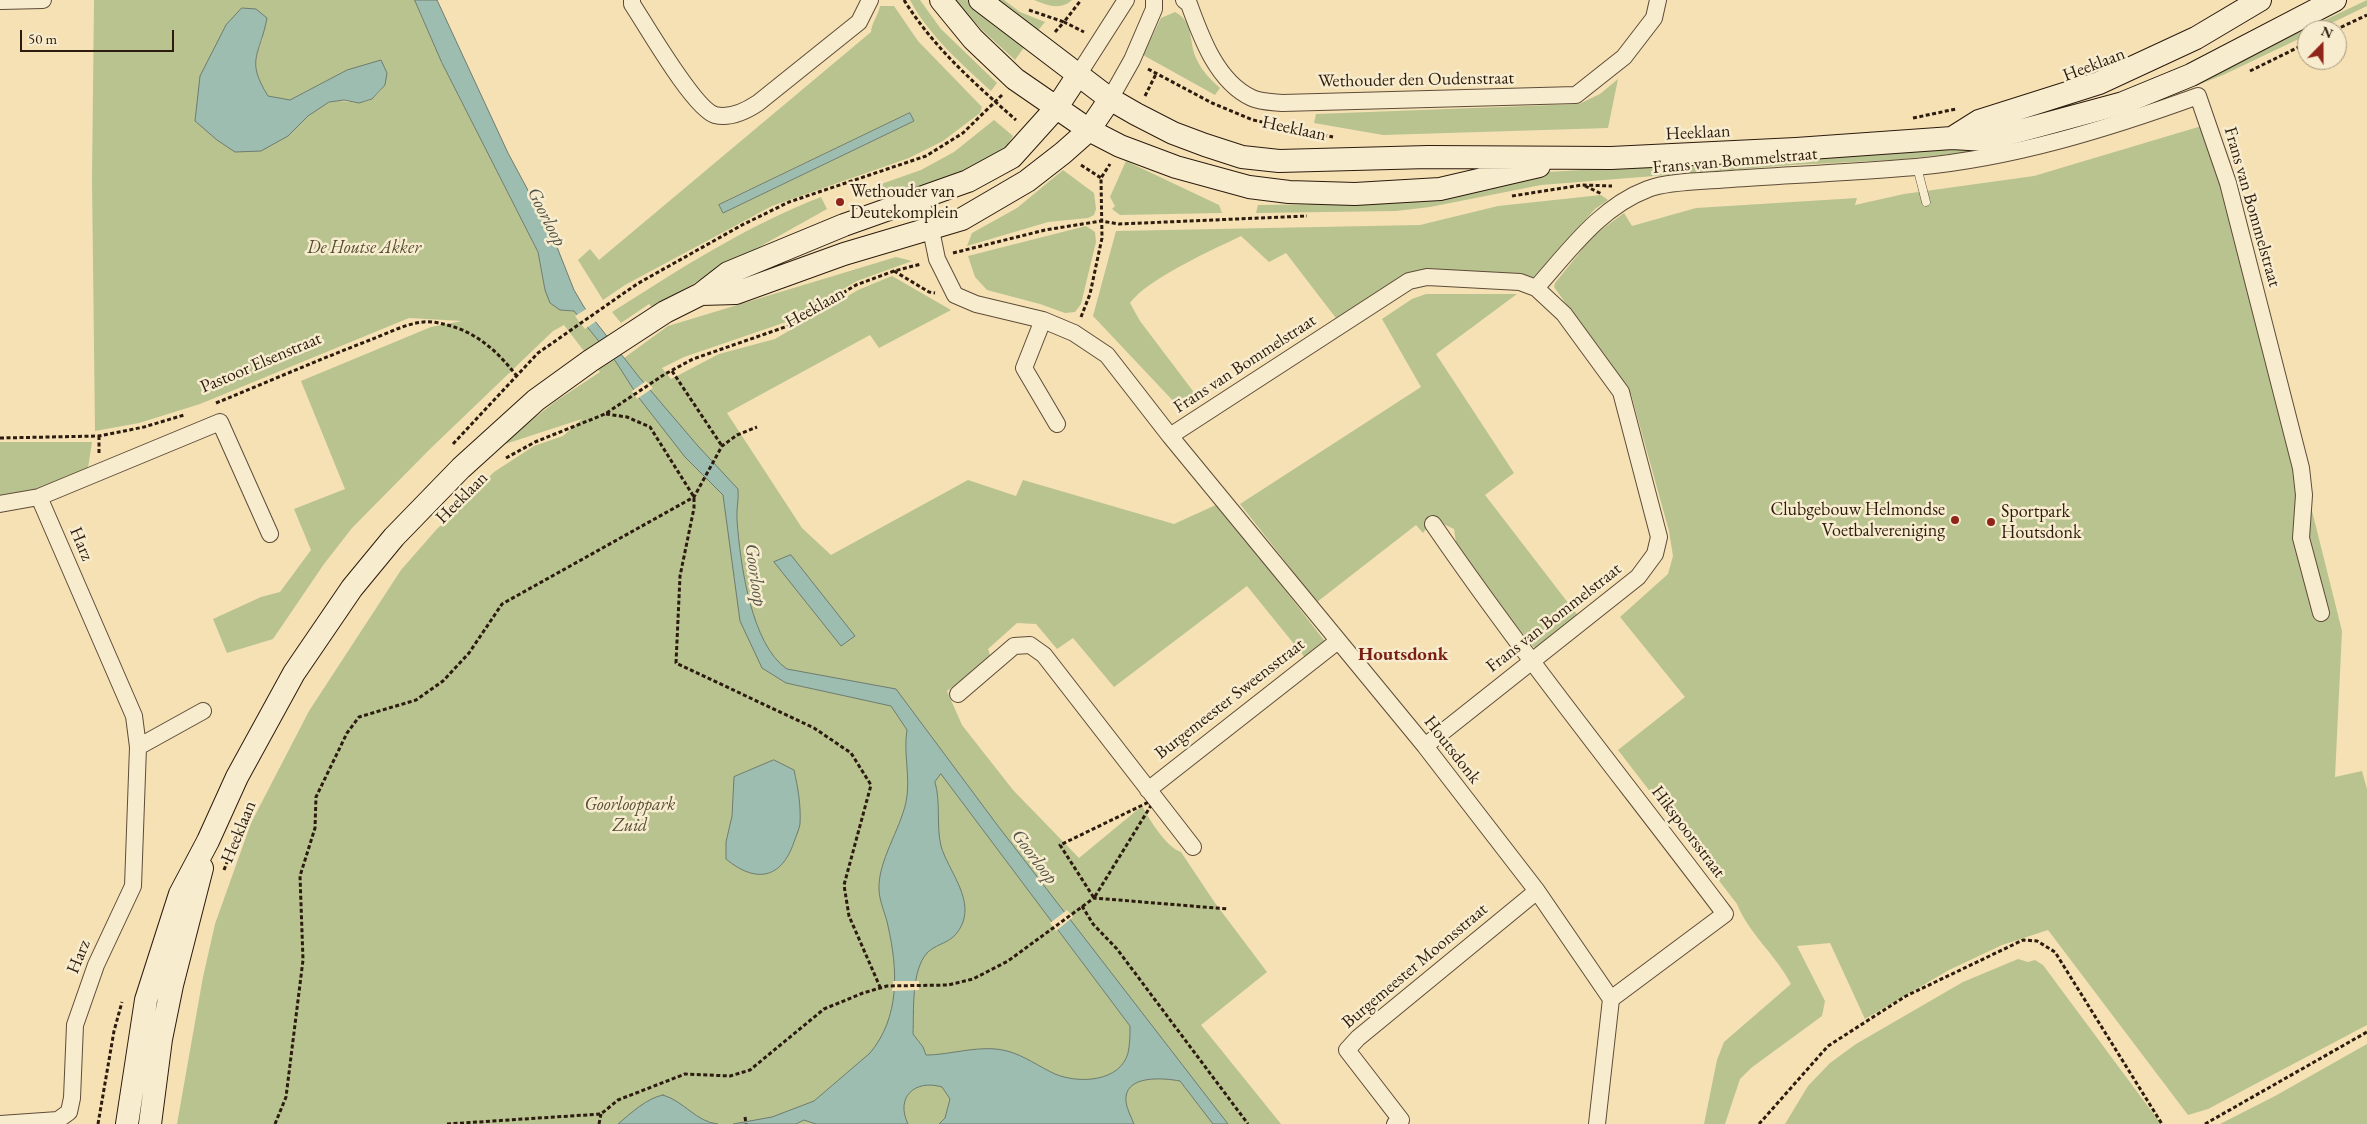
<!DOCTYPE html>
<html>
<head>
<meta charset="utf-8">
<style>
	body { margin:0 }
	#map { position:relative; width:2367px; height:1124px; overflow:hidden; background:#f5e1b4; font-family:"EB Garamond",serif }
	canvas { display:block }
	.north { position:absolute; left:2297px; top:20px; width:50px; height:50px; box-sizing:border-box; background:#f8ecce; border:1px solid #a69881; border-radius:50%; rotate:22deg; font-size:14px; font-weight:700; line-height:20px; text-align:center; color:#2c1b0e }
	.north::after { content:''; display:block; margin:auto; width:18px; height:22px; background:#8f2418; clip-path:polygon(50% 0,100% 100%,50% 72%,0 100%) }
	.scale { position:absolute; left:20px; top:30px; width:154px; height:22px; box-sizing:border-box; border:2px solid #2c1b0e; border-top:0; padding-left:6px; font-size:15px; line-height:18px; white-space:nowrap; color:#2c1b0e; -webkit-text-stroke:4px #f8ecce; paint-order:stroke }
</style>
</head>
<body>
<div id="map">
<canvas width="2367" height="1124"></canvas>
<div class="north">N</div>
<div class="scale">50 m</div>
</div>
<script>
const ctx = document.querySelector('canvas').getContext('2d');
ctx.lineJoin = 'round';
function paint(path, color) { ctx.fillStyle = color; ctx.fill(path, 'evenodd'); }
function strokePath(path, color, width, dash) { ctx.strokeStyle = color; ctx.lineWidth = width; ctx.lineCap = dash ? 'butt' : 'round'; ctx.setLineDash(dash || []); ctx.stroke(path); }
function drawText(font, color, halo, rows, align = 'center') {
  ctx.font = font + ' "EB Garamond",serif'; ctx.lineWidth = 5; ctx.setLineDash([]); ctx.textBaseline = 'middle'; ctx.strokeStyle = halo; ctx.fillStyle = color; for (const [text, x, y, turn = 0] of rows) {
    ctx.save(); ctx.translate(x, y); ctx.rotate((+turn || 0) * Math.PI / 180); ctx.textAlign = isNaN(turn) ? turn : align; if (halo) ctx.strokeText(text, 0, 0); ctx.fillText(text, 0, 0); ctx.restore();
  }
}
paint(new Path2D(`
	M94,0H415L442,63L538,252L545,290L560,310L574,311L616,362L630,383L639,377L624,358L668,326L896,257L912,261L857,281L786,322L684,357L662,368L671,379L719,354L775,339L858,290L892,276L951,310L879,348L870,335L727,413L802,528L831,555L968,480L1016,496L1023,480L1174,524L1218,504L1327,644L1307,660L1247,586L1114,687L1073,638L1057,649L1036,624L1017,623L988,649L991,658L947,691L962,725L1013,790L1079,858L1142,806C1150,820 1165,846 1181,852L1215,903L1267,972L1201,1025L1281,1124H177L203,977L215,924L251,823L309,711L401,570L436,530L494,472L534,446L563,436L582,419L499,446L556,401L600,372L564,325L553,331L430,449L352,528L324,564L273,639L227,653L213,619L261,597L280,592L311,550L294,509L345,489L301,381L431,327L462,321L409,318L200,404L139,423L95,431L92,179ZM226,25L263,38C251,66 252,70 268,96L290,100L347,70L385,85C381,89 377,96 372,99C358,107 344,98 330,102C313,108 300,124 288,136Z
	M910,0H920L941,29L997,83L991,91C962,64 929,36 910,0Z
	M955,0H973L1025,46L1015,60L981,29Z
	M988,0H1004L1020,12L1045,22L1036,33Z
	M1034,0H1072C1060,11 1047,5 1034,0Z
	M2367,0V6L2317,30H2307V35L2223,75L2103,122L1972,152L1893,160L1793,165L1541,185L1430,207L1396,211L1256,213L1258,205L1350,204L1548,172L1954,148L2207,76Z
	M880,6H894L918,41L982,107L980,113L943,141L909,158L772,206L625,285L603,300L578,260L590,249L599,260L871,32C872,22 878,16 880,6ZM910,113L914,121L723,213L719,205Z
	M1175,12C1195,22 1188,43 1197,60C1202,71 1211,80 1220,88L1215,95L1143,55L1161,18Z
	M1618,79L1608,128L1383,135L1314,123L1316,114L1579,104L1600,94Z
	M994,120L1013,136L1006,147L980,164L941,183L872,195L870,188L921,170L954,152Z
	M2215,122L2342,631L2335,777L2362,771L2367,789V1025L2208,1109L2188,1115L2048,930L2002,945L1949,970L1865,1019L1830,943L1797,946L1825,1001L1822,1016L1751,1068L1740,1079L1725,1124H1704L1717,1060L1724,1042L1791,984C1776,955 1749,934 1737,904L1618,750L1685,697L1620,617L1668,574L1673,556L1669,531L1631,394L1554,287L1555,283L1593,236L1624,213L1632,226L1696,208L1857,198L1855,205L1904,194L2034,176Z
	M1126,161L1219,205L1222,213L1120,215L1112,209L1115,206L1110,197Z
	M1063,170L1094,193L1096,209L1094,215L1088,218L1048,222L967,246L972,233L1017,208Z
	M1601,195L1608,200L1595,209L1533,278L1430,275L1342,326L1286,253L1269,262L1241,236C1214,249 1147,279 1130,303L1140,321L1199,399L1176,404L1093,316L1116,231L1420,225L1498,206Z
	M821,197L827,209L652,307L649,304L621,323L612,312C680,269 746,226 821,197Z
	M1086,226L1095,232L1096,242L1081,304L1075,312L1065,313L1040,304L987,290L975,277L968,256Z
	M1426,294H1517L1436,354L1514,473L1485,495L1579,617L1536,650L1461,557L1457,549L1454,529L1437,521L1429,525L1423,533L1416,525L1317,602L1240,504L1421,387L1382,319L1412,299Z
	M0,442H92L88,468L30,493L0,497Z
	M2018,959L2028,962L2035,960L2043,965L2161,1124H1785L1808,1086L1830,1063L1856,1044L1963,982Z
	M2367,1044V1124H2220L2275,1096Z`), '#b8c390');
const water = new Path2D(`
	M415,0H437L508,153L553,237L574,290L584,307L639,377L698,446L738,489C739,500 736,510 737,520C740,562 751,645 787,669L896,689L998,826L1228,1124H1213L1180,1081C1164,1078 1123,1074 1126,1102C1127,1109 1131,1117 1134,1124H939L945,1118L950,1099L942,1087C915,1079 895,1097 908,1124H816L804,1120L796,1124H733L772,1117L814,1101L870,1053C900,1017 898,970 888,926C886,915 879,901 879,889C878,861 900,830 906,802C911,778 903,753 907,730L891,706L786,683L762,668L740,621L723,495L685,457L639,398L616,362L574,311L560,310L550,303L545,290L538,252L442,63ZM941,774L1130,1026C1130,1034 1130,1044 1128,1053C1120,1082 1079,1084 1055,1074C1040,1067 1023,1055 1007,1051C981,1044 951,1055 926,1055L923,1047L913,1034C914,1011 911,971 927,953C939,941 954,945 963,922C972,896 948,870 941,846C936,825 941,803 935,782Z
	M242,8L256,9L267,18C260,56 245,59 268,96L290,100L347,70L381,60L387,73L385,85L372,99L359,103L344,100L329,102L308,116L288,136L261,151L235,152L217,140L195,121L200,76L226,25Z
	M910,113L914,121L723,213L719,205Z
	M791,555L855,636L841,646L774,562Z
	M774,760L794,770C798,788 801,805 800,824C799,830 796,836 794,842C781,880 755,883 726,859V842L732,816L734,777Z
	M663,1095C684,1101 696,1122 718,1124H618C631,1113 647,1098 663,1095Z`);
paint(water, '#9cbdaf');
strokePath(water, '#6f7c6f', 1);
paint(new Path2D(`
	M588,308L598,320L585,329L575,316Z
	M646,381L653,388L637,399L632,391Z
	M1067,910L1073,917L1056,931L1050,923Z
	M893,981H919V990L892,991Z`), '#f5e1b4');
const service = new Path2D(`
	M1917,167L1926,202`);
const minor = new Path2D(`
	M632,0V4C646,25 694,109 715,115C731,119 746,111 758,103L859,22L870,0
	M1184,0L1189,4C1201,37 1217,82 1252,98C1261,102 1272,102 1282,103L1576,95L1624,57L1654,18L1658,0
	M0,1L43,0
	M1078,75L1126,0
	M1110,99L1132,60L1154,9V0
	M920,200L931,230L937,259L955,295L976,304L1043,320L1074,333L1107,355L1170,436L1425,746L1537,891L1611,999L1597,1124
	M1536,288C1569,251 1600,207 1648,189C1667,181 1709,181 1731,179C1792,175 1854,172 1916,167C2013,158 2107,129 2198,96L2228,183L2301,468L2304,495L2301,538L2321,613
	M1043,320L1024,368L1057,424
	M1170,436L1409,281L1427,277L1520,282L1536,288L1564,314L1621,392L1659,537L1655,554L1638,577L1425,746
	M0,504L39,497L220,422L270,534
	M1433,524C1525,658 1627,784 1725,914L1611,999
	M958,694L1014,646L1030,645L1044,655L1193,847
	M138,747L203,711
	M1148,790L1338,641
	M0,1124L58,1120L69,1112L72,1098L75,1025L96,965L133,886L138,747L134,716L39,497
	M1395,1124L1401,1120L1347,1050L1358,1038L1537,891`);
const secondary = new Path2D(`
	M941,0L973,39L1015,79L1089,130L1120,146L1176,167L1249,187L1289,192L1355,194L1440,189L1539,166
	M980,0L1110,99L1136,114L1173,133L1205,145L1242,157L1279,161L1428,157L1611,158L1796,149L1952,138L1986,140L2123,103L2191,75L2335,0
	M1952,138L1979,121L2099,83L2196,38L2260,0
	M701,294L736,293L844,254L962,219L1027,181L1063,153L1089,130L1110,99
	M127,1124L146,1000L180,894L208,841L237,777L294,673L352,588L394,537L461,468L536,400L590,361L665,312L701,294L728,273L844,225L968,181L1012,157L1057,107L1078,75
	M150,1124L161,1039L172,985L202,868`);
strokePath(service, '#5e4c38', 9);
strokePath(minor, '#5e4c38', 18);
strokePath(secondary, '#2c1b0e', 24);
strokePath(new Path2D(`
	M904,0C933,47 975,84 1016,120
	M1029,10L1064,22L1081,0
	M2335,30L2367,15
	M1055,32L1064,22L1084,32
	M1148,69L1212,103L1253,120L1333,137
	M2250,71L2307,43
	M1145,96L1156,74
	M1913,118L1956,109
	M1081,165L1101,178
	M1585,186L1602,194
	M1512,196L1582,185L1612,186
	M953,253L1045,230L1101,221L1119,224L1307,216
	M894,271L929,292L935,293
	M1081,317L1090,294L1102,238L1101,178L1110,164
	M672,371L722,446
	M216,403C267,382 318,360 370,340C389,333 412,320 432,322C470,327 493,346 516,375
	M606,414L627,417L650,427L694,497V508L680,576L676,663L814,728L851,753L871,785L844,885L849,916L880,987
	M0,438L99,436L144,427L184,415
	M453,444L538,353L637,284L742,225L789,202L926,156L963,133L1003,94
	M99,453V436
	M506,458L535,442L605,414L665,374L693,359L788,326L856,285L894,271L921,264
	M1155,799L1094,898L1060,845Z
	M224,870L245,815
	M1082,906L1093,924L1117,949L1248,1124
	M745,1117L746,1124
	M98,1124L114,1031L122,1002
	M275,1124L286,1097L303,960L300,876L315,828L316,797L347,733L359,717L416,700L443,681L469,653L502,604L694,497L722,446L737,435L757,427
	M447,1124L601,1114L618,1100L685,1074L730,1076L750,1070L824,1009L863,993L887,986L948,985L973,979L1008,961L1094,898L1228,909
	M599,1124L601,1114
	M1759,1124L1828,1046L1906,996L2023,940L2037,941L2055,952L2162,1124
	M2205,1124L2367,1032`), '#2c1b0e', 3, [4, 2.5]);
strokePath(service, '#f8ecce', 8);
strokePath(minor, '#f8ecce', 16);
strokePath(secondary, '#f8ecce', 22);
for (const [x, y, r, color] of [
	[840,202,5,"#8f2418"],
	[1955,520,5,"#8f2418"],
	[1991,522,5,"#8f2418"]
]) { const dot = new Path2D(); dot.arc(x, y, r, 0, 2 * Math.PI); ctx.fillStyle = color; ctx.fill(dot); strokePath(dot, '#f8ecce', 2); }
drawText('18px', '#2c1b0e', '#f8ecce', [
	["Heeklaan",2094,65,-21],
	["Wethouder den Oudenstraat",1416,80,-1],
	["Heeklaan",1294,129,12],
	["Heeklaan",1698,133,-3],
	["Frans van Bommelstraat",1735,161,-5],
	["Frans van Bommelstraat",2252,207,74],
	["Heeklaan",815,308,-29],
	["Pastoor Elsenstraat",261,363,-23],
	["Frans van Bommelstraat",1245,364,-33],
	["Heeklaan",462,498,-45],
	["Harz",81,544,67],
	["Frans van Bommelstraat",1554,618,-38],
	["Burgemeester Sweensstraat",1230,699,-38],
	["Houtsdonk",1452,750,52],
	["Heeklaan",239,832,-68],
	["Hikspoorsstraat",1688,832,53],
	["Harz",79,957,-68],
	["Burgemeester Moonsstraat",1415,966,-40]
]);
drawText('18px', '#2c1b0e', '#f8ecce', [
	["Wethouder van",850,192],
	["Deutekomplein",850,213],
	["Clubgebouw Helmondse",1945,510,"right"],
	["Voetbalvereniging",1945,531,"right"],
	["Sportpark",2001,512],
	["Houtsdonk",2001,533]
], 'left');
drawText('italic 18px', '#564d35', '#f8ecce', [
	["De Houtse Akker",364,248],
	["Goorlooppark",630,805],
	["Zuid",630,826]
]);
drawText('italic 19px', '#535446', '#f8ecce', [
	["Goorloop",546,217,63],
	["Goorloop",755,575,82],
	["Goorloop",1034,857,53]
]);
drawText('bold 19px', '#7a1f14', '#f8ecce', [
	["Houtsdonk",1403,655]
]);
</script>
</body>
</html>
